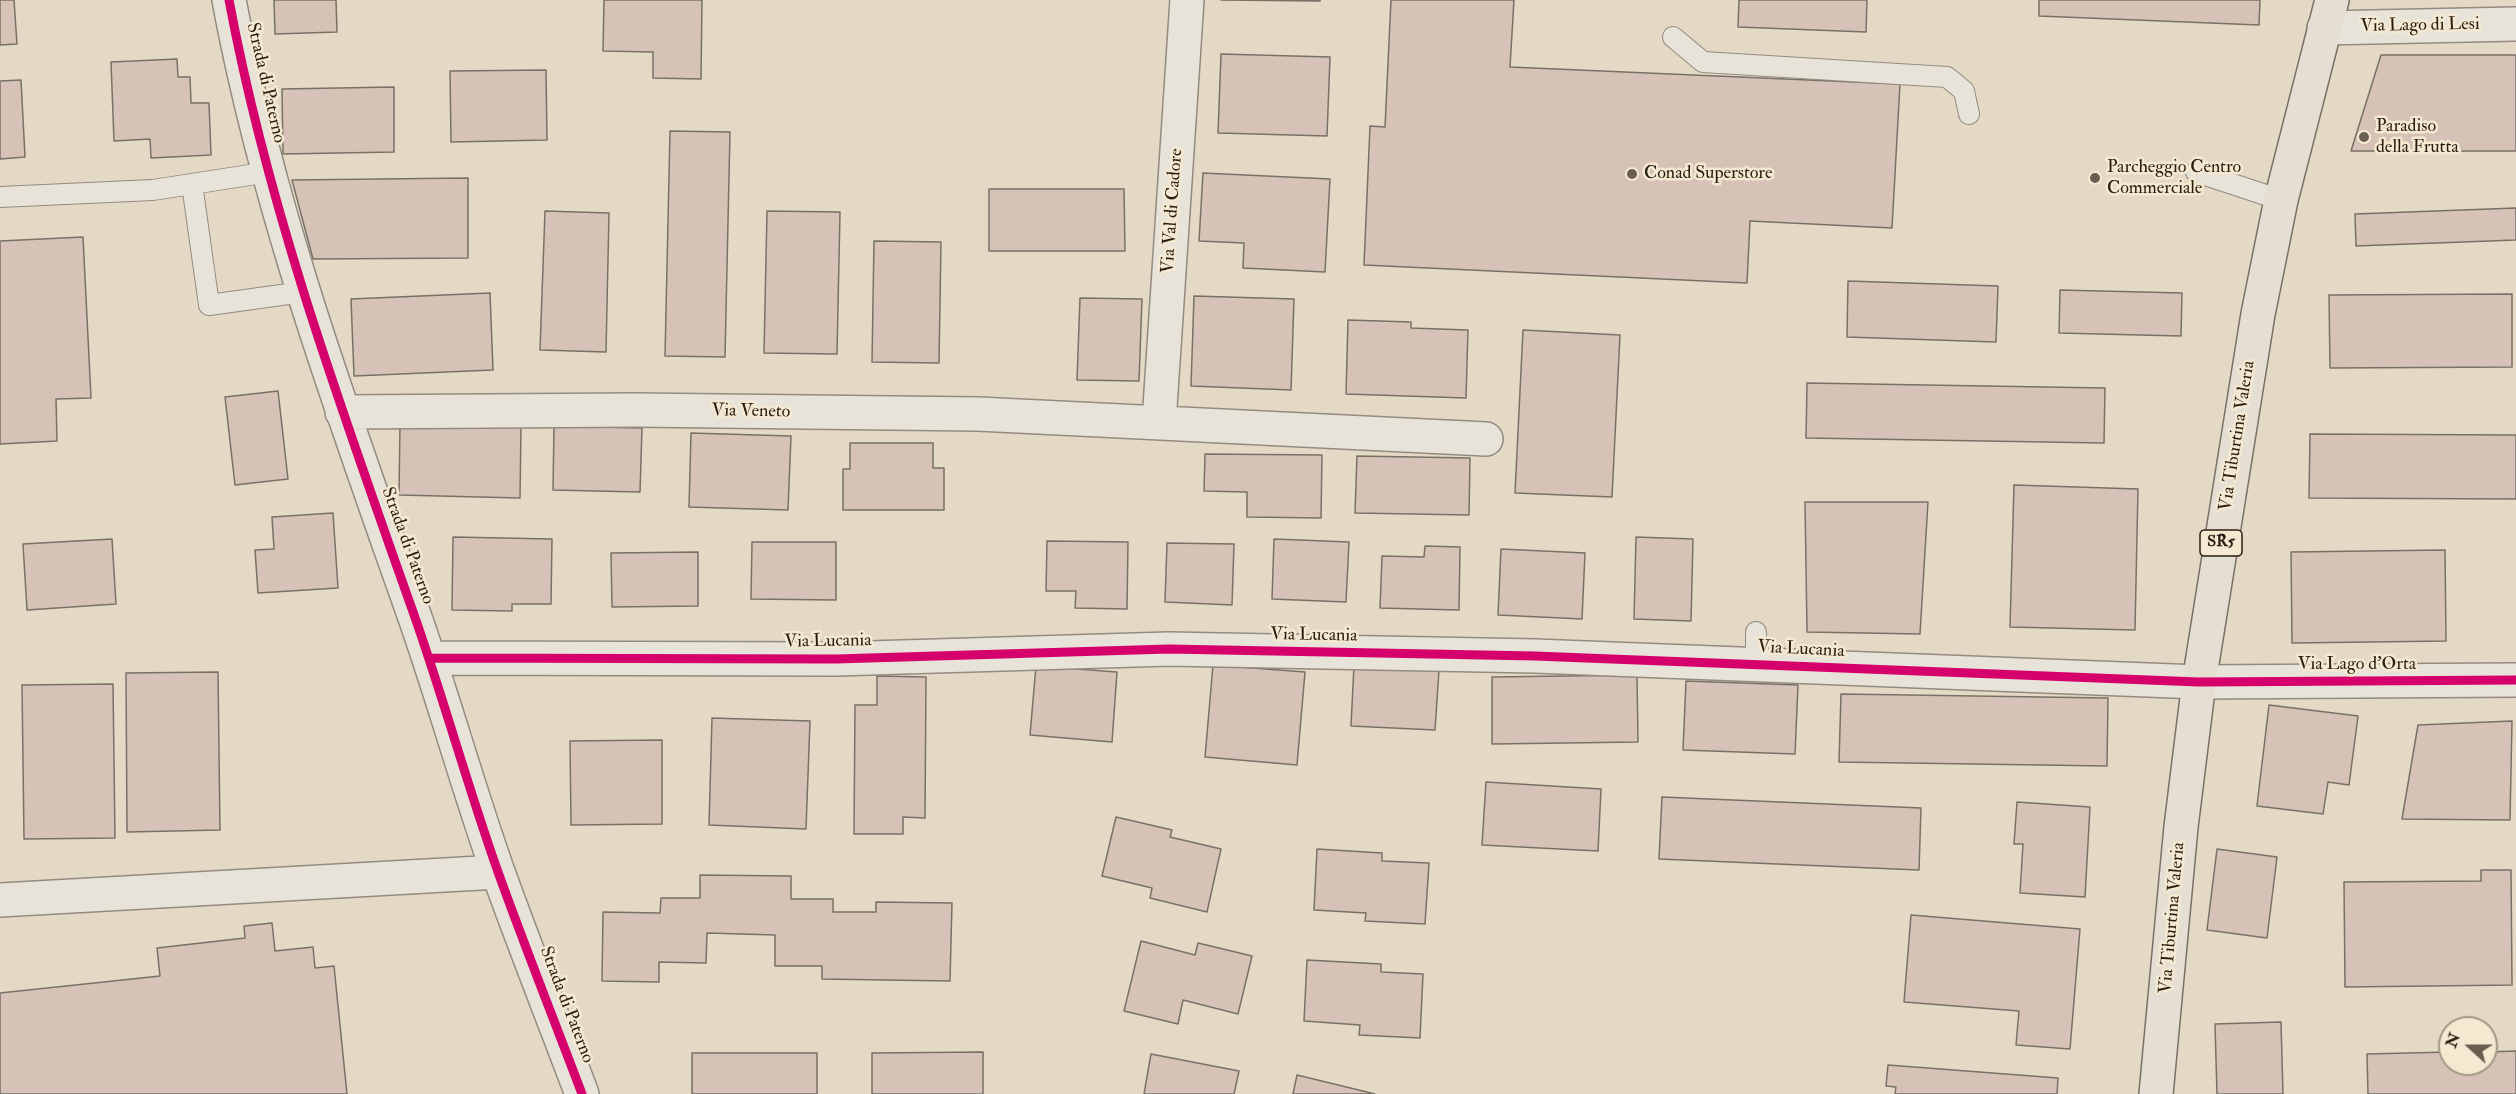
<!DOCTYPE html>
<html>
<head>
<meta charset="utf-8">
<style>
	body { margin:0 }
	#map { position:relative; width:2516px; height:1094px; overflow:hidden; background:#e3d9c5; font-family:"IM FELL Double Pica",serif }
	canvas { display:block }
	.north { position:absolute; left:2438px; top:1016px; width:60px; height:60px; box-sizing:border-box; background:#f5ead1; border:2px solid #a39884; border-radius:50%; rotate:291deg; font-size:16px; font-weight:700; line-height:24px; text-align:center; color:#291c11 }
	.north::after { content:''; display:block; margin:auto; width:21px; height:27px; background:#6a5e50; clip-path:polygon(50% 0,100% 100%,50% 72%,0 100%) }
</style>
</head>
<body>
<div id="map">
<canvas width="2516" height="1094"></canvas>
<div class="north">N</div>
</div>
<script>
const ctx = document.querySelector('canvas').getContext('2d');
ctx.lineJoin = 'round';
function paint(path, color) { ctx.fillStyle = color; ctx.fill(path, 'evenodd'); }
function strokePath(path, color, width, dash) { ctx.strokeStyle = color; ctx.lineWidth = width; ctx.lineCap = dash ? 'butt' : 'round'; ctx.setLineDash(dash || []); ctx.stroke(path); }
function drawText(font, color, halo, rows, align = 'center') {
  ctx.font = font + ' "IM FELL Double Pica",serif'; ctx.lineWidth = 5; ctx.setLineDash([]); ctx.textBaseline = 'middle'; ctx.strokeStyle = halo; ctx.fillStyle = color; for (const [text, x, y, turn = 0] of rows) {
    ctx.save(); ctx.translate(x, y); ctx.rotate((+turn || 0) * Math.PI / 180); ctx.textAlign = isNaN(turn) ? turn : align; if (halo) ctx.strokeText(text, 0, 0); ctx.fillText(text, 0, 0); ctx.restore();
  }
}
const building = new Path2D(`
	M0,0H14L17,44L0,45Z
	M274,0H336L337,32L275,34Z
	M604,0H702L701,79L653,78V52L603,51Z
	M1221,0H1320V1Z
	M1391,0H1514L1510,67L1900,84L1892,228L1750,221L1747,283L1364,265L1370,126L1385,127Z
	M1739,0H1867L1866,32L1738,27Z
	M2039,0H2260L2259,25L2039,16Z
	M1221,54L1330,57L1327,136L1218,133Z
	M2381,55H2516V151H2351Z
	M177,59L178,77H190L191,103H209L211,155L151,158L150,139L114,141L111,62Z
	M546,70L547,140L451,142L450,71Z
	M21,80L25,157L0,159V81Z
	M394,87V152L283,154L282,89Z
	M670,131L730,132L725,357L665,356Z
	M1203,173L1330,179L1325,272L1243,268L1244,243L1199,241Z
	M468,178V258L313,259L292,180Z
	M989,189H1124L1125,251H989Z
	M2516,208V240L2356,246L2355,214Z
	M545,211L609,213L606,352L540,350Z
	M767,211L840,212L837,354L764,353Z
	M83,237L91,398L56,399L57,441L0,444V241Z
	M874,241L941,242L939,363L872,362Z
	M1848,281L1998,286L1996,342L1847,337Z
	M2060,290L2182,293L2181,336L2059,333Z
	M490,293L493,370L354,376L351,299Z
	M2512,294V367L2330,368L2329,295Z
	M1194,296L1294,299L1291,390L1191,386Z
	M1080,298L1142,299L1139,381L1077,380Z
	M1348,320L1411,322V328L1468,330L1466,398L1346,394Z
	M1523,330L1620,335L1612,497L1515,493Z
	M1807,383L2105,388L2104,443L1806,438Z
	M278,391L288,479L235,485L225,397Z
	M400,425L521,427L520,498L399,495Z
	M554,426L642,428L640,492L553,490Z
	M691,433L791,436L788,510L689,507Z
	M2310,434L2516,435V499L2309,498Z
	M850,443H933V468H944V510H843V469H850Z
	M1205,454L1322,455L1321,518L1247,517V492L1204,491Z
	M1357,456L1470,458L1469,515L1355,513Z
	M2014,485L2138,489L2135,630L2010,627Z
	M1805,502H1928L1920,634L1807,632Z
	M333,513L338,588L258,593L255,550L274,549L272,517Z
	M453,537L552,539L551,604H512V611L452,610Z
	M1636,537L1693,539L1691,621L1634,619Z
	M112,539L116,604L27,610L23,544Z
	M1274,539L1349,542L1346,602L1272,599Z
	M1047,541L1128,542L1127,609L1075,608L1076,591H1046Z
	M752,542H836V600L751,599Z
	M1167,543L1234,544L1232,605L1165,602Z
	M1425,546L1460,547L1459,610L1380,608L1382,556L1424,557Z
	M1501,549L1585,553L1582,619L1498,615Z
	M2445,550L2446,641L2292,643L2291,552Z
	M698,552V606L612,607L611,553Z
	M1213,665L1305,672L1297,765L1205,757Z
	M1354,665L1439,670L1435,730L1351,726Z
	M1036,666L1117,672L1112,742L1030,735Z
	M218,672L220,830L127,832L126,673Z
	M1637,675L1638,742L1492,744V677Z
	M877,676L926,677L925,818L903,817V834H854L855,705H877Z
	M1686,681L1798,685L1795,754L1683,750Z
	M113,684L115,838L24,839L22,685Z
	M1841,694L2108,698L2107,766L1839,762Z
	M2269,705L2358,716L2349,785L2328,782L2323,814L2257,806Z
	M712,718L810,721L806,829L709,825Z
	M2512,721L2510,820L2402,819L2418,725Z
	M662,740V824L571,825L570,741Z
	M1486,782L1601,789L1598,851L1482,845Z
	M1662,797L1921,808L1919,870L1659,859Z
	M2017,802L2090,807L2085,897L2020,893L2023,844H2014Z
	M1116,817L1172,830L1170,837L1221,849L1207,912L1150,898L1152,888L1102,876Z
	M1317,849L1382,853V861L1429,863L1425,924L1365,921L1366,913L1314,910Z
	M2217,849L2277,857L2267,938L2207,930Z
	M2481,870H2511L2512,985L2345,987L2344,882L2481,881Z
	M700,875L791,876V899H833V912H876V902L952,903L950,981L822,979V966H775V935L707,933L706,963L659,962V982L602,981L603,912L660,913L661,898H700Z
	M1911,915L2080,929L2070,1049L2016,1045L2019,1011L1904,1002Z
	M272,923L275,951L313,947L315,968L334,966L347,1094H0V993L160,976L157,948L245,938L244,926Z
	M1141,941L1195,955L1198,943L1252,956L1238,1014L1183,1000L1178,1024L1124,1011Z
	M1307,960L1381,964V972L1423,974L1420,1038L1359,1035L1360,1025L1304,1021Z
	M2281,1022L2283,1094H2217L2215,1024Z
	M2516,1051V1094H2368L2367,1054L2450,1052V1064H2486V1052Z
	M983,1052V1094H872V1053Z
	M692,1053H817V1094H692Z
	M1151,1054L1239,1071L1234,1094H1144Z
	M1888,1065L2058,1078L2057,1094H1895L1896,1087L1886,1086Z
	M1297,1075L1375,1094H1293Z`);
paint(building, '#d6c2b7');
strokePath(building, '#787266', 1.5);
const lane = new Path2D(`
	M1673,37L1703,62L1947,77L1964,91L1969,114
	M2196,172L2281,200
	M192,184L209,305L303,292
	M0,197L153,190L269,172
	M1756,665V632`);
const street = new Path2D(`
	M229,0C268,209 341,408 412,609C443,696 467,785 498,872C525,947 554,1020 582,1094
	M2324,28L2516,24
	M342,412L635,410L978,414L1486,439
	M1159,422L1187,0
	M429,658L836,659L1169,649L1535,656L2199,682L2516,680
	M0,900L498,872`);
const primary = new Path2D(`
	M2156,1094L2181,827L2199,682L2258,314L2281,200L2332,0`);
strokePath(lane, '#938b7f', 22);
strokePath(street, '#938b7f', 36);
strokePath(primary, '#787266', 36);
strokePath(lane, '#e8e3d9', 20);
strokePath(street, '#e8e3d9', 33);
strokePath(primary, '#e5dfd3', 33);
strokePath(new Path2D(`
	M229,0C268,209 341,408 412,609C443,696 467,785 498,872C525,947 554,1020 582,1094
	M429,658L836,659L1169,649L1535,656L2199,682L2516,680`), '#d6006c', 9);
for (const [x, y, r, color] of [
	[2364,137,6,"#6a5e50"],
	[1632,174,6,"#6a5e50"],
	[2095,178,6,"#6a5e50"]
]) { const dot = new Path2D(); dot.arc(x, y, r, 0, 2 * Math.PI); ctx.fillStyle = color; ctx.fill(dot); strokePath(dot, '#f5ead1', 2); }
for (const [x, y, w] of [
	[2221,543,42]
]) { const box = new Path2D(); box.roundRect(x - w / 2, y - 13, w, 26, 4.5); ctx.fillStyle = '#f5ead1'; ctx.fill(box); strokePath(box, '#291c11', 1.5); }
drawText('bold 16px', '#291c11', null, [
	["SR5",2221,543]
]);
drawText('18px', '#291c11', '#f5ead1', [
	["Via Lago di Lesi",2420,26,-1],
	["Strada di Paterno",265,83,77],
	["Via Val di Cadore",1173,211,-86],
	["Via Veneto",751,412,1],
	["Via Tiburtina Valeria",2238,436,-81],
	["Strada di Paterno",407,546,70],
	["Via Lucania",1314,636,1],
	["Via Lucania",828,642,-1],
	["Via Lucania",1801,650,3],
	["Via Lago d'Orta",2357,665],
	["Via Tiburtina Valeria",2173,918,-85],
	["Strada di Paterno",566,1005,69]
]);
drawText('18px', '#291c11', '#f5ead1', [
	["Paradiso",2376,127],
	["della Frutta",2376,148],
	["Parcheggio Centro",2107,168],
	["Commerciale",2107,189],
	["Conad Superstore",1644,174]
], 'left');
</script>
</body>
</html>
